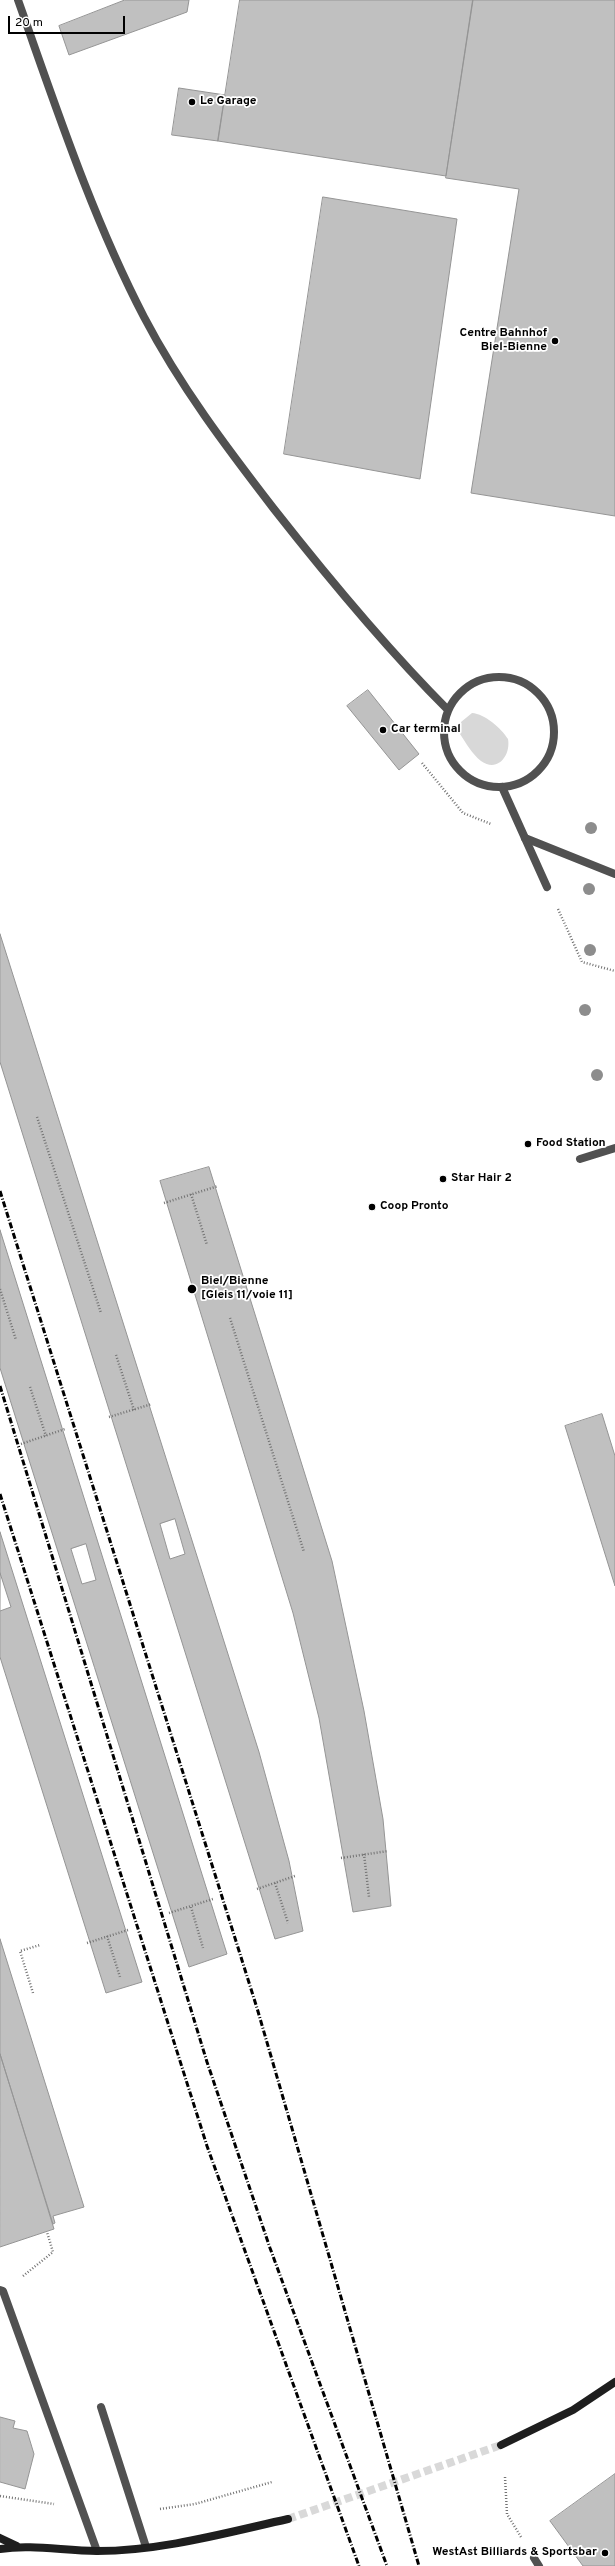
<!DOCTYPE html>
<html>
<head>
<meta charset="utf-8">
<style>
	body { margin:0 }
	#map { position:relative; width:615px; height:2566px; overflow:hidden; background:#fff; font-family:Overpass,sans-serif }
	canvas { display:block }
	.scale { position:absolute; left:8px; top:16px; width:117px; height:18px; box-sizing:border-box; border:2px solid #000; border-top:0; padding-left:5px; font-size:12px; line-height:14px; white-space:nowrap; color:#000; -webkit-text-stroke:3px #fff; paint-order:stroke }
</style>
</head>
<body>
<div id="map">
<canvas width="615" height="2566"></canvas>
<div class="scale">20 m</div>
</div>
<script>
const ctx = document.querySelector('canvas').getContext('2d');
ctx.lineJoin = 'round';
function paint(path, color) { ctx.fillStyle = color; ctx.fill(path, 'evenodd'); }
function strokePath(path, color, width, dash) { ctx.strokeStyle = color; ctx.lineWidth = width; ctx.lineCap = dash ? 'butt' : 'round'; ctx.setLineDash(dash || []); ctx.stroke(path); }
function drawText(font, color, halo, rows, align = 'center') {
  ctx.font = font + ' Overpass,sans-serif'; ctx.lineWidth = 3.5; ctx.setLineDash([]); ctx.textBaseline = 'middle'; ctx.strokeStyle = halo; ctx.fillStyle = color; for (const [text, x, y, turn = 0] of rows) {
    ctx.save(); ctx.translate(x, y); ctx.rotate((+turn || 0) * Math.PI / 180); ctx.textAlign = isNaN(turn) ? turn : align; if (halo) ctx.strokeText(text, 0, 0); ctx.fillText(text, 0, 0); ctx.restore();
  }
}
paint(new Path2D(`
	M472,713C485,714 501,728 508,739C511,755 498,773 481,761C472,754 466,743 460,734L461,722Z`), '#d8d8d8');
const building = new Path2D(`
	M125,0H189L187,12L69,55L59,26Z
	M240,0H473L446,176L218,141Z
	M473,0H615V516L471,493L519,189L446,178Z
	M179,88L225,95L218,141L172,135Z
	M323,197L457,219L420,479L284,454Z
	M368,690L419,754L399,770L347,706Z
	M0,934L259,1752L289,1861L303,1931L275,1939L0,1062Z
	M209,1167L332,1561L364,1711L383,1819L391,1906L353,1912L319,1718L293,1613L160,1181Z
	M0,1230L227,1954L189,1967L0,1368Z
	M602,1414L615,1456V1586L565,1426Z
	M175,1519L185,1554L170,1559L160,1524Z
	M0,1532L142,1982L106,1993L0,1657Z
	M86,1544L96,1580L82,1584L71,1549Z
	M0,1573L11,1607L0,1611Z
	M0,1939L84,2207L53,2216L55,2223L53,2224L0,2054Z
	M0,2054L54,2229L0,2247Z
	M0,2417L15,2421L13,2428L27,2431L34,2454L25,2489L0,2482Z
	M615,2474V2566H583L550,2521Z`);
paint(building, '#c0c0c0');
strokePath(building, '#959595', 1);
strokePath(new Path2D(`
	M288,2519L501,2445`), '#d9d9d9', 8, [8, 4]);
strokePath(new Path2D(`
	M422,763L463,813L491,824
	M558,909L582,962L615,971
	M37,1117L101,1313
	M191,1194L207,1245
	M164,1203L218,1186
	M0,1289L16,1340
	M230,1318L304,1552
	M116,1355L134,1410
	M30,1387L46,1436
	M109,1417L152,1404
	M21,1444L65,1429
	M364,1854L369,1897
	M341,1858L388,1851
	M275,1883L288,1923
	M257,1889L295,1876
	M191,1907L203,1948
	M169,1913L213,1899
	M107,1936L120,1977
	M87,1943L128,1930
	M33,1993L20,1951L40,1945
	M23,2276L53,2252L47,2232
	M505,2477L507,2514L521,2537
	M0,2496L54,2504
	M160,2509L195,2504L272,2482`), '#737373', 2.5, [1, 2]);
strokePath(new Path2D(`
	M502,787L547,887
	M0,2290L3,2291L97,2551
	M101,2407L146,2547
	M534,2558L539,2566`), '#515151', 8);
strokePath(new Path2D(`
	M18,0C56,107 92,217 144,317C180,386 227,448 274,509C329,579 385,647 448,710
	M444 732a55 55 0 1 1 110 0a55 55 0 1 1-110 0Z
	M525,838L615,874
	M580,1159L615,1148`), '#515151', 8);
strokePath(new Path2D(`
	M501,2445L573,2410L615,2382
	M0,2538L17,2546
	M0,2549C32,2544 64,2551 97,2551C161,2551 225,2533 288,2519`), '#1e1e1e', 8);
strokePath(new Path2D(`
	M0,1191L257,2008L419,2566
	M0,1386L207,2062L270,2248L387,2566
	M0,1494L207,2146L359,2566`), '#000', 3, [6, 2, 1, 2]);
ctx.fillStyle = '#8d8d8d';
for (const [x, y] of [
	[591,828],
	[589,889],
	[590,950],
	[585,1010],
	[597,1075]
]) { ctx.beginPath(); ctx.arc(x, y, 6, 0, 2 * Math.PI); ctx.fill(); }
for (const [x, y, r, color] of [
	[192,102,4,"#000"],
	[555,341,4,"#000"],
	[383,730,4,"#000"],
	[528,1144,4,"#000"],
	[443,1179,4,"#000"],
	[372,1207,4,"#000"],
	[192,1289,5,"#000"],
	[605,2553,4,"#000"]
]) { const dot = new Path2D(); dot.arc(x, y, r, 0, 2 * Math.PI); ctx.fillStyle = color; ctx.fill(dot); strokePath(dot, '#fff', 1.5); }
drawText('bold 12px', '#000', '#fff', [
	["Le Garage",200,102],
	["Centre Bahnhof",547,334,"right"],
	["Biel-Bienne",547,348,"right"],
	["Car terminal",391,730],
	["Food Station",536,1144],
	["Star Hair 2",451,1179],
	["Coop Pronto",380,1207],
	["Biel/Bienne",201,1282],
	["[Gleis 11/voie 11]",201,1296],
	["WestAst Billiards & Sportsbar",597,2553,"right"]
], 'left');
</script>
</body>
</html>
